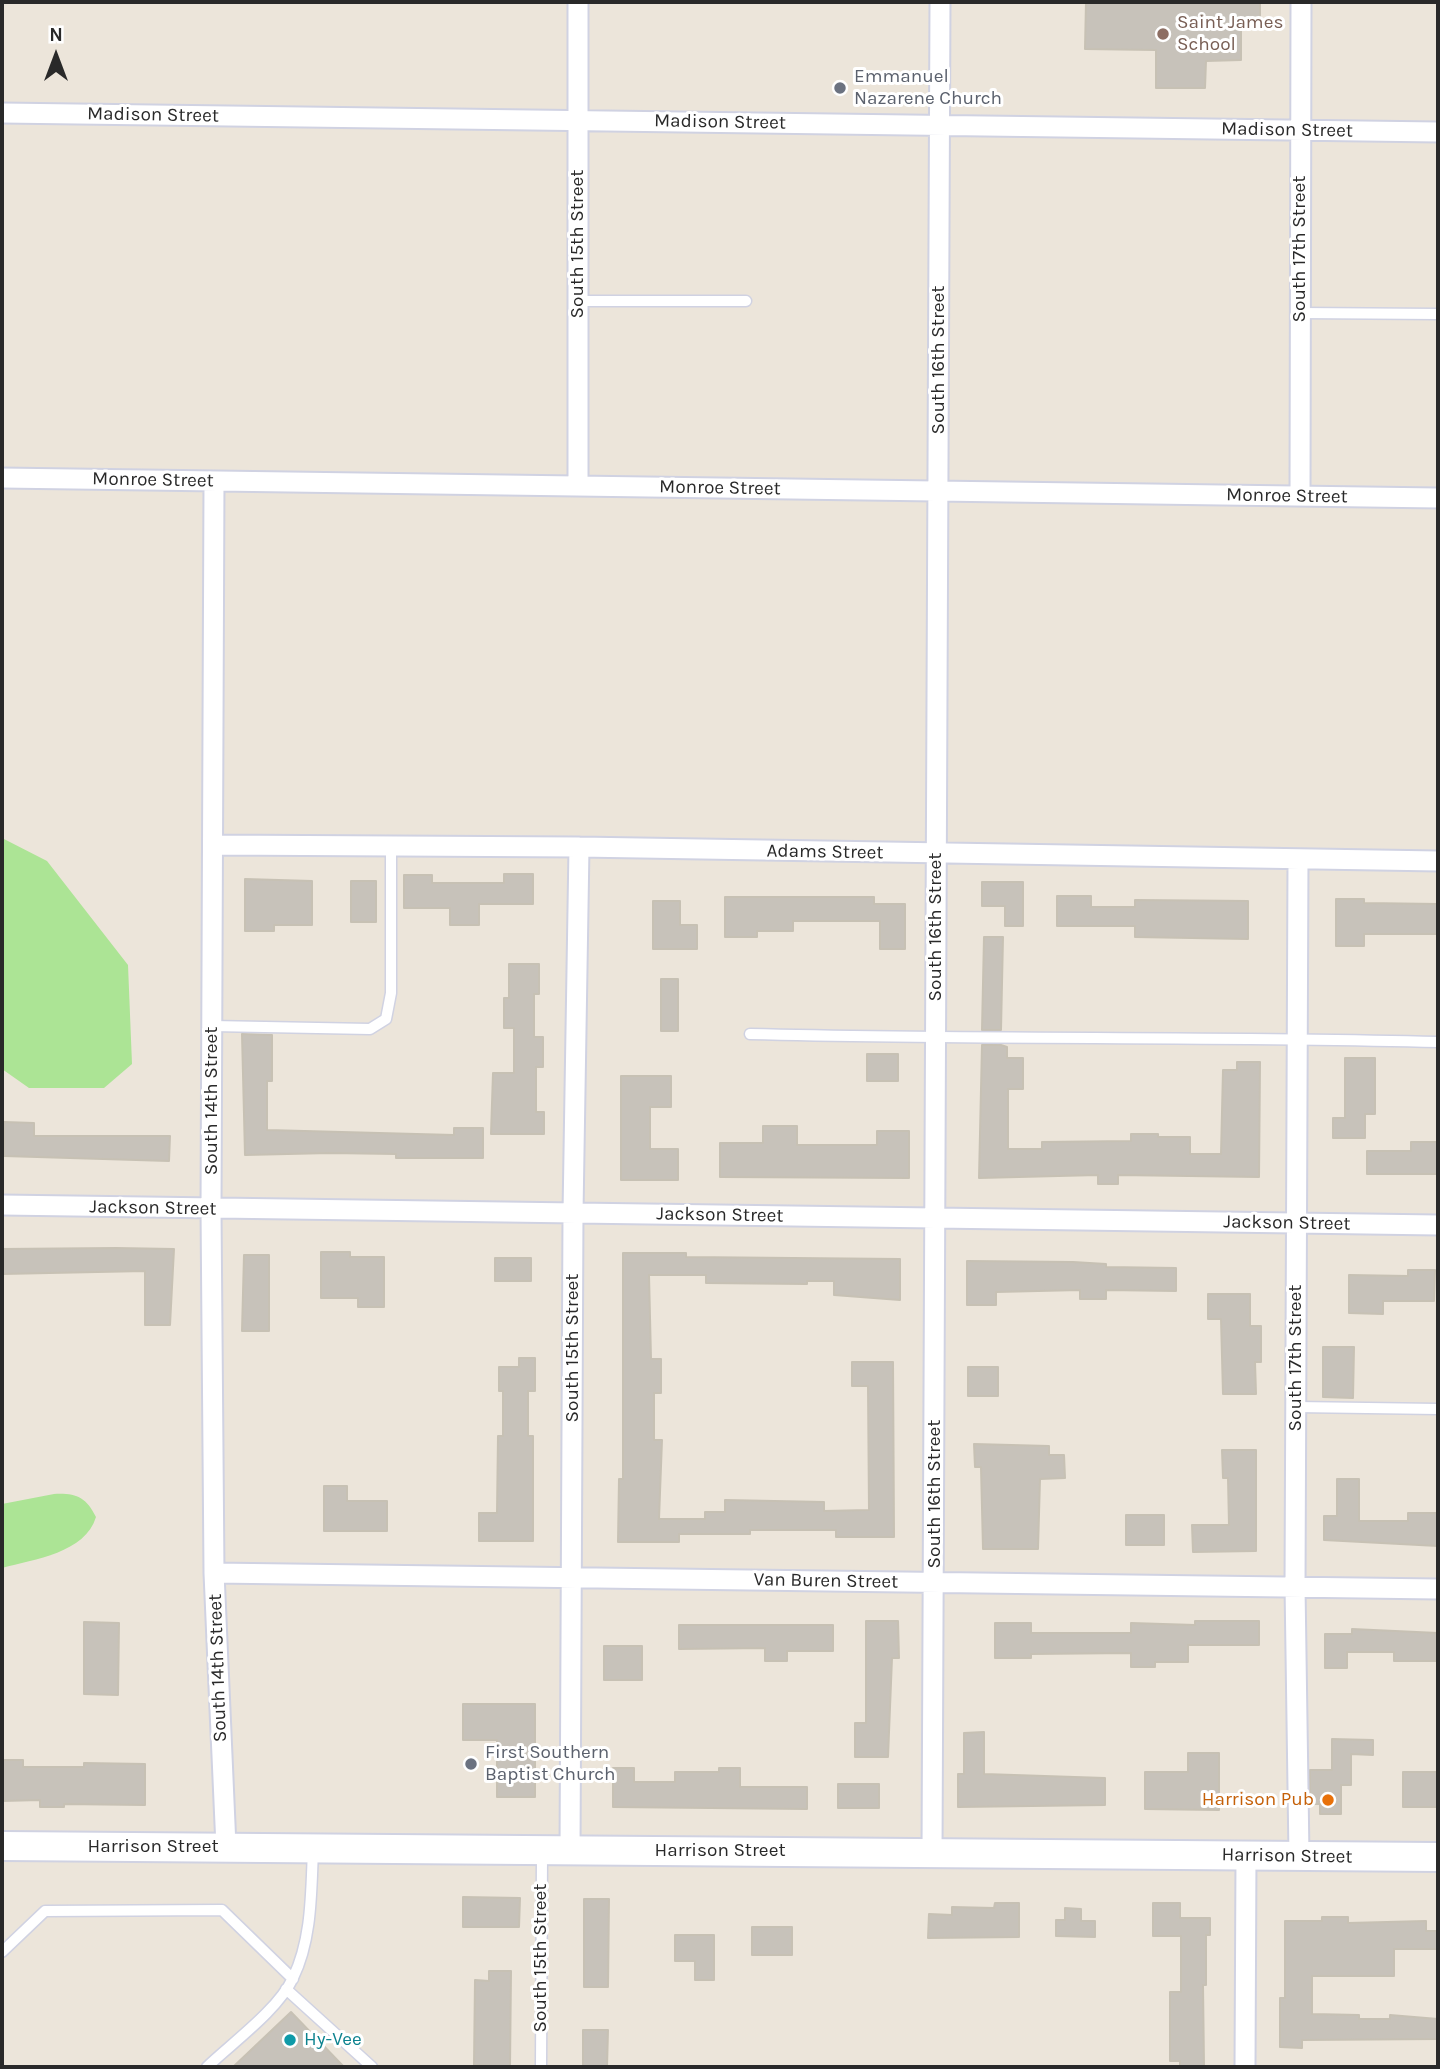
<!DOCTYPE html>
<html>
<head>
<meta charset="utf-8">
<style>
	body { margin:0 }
	#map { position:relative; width:1440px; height:2069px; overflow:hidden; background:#ece5da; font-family:Karla,sans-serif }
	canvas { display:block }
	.frame { position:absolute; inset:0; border:4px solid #292929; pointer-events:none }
	.north { position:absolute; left:21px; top:21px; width:70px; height:70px; -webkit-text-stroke:5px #fff; paint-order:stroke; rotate:0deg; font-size:19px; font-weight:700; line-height:28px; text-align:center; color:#292929 }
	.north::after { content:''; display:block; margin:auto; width:24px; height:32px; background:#292929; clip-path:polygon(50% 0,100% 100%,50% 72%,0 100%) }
</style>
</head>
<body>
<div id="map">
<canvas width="1440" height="2069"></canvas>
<div class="frame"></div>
<div class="north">N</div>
</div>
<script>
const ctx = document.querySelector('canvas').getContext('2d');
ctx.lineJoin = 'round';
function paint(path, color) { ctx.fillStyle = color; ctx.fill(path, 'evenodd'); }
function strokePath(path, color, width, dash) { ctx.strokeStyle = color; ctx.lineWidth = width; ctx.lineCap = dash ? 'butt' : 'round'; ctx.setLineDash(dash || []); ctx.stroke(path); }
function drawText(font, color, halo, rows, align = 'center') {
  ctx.font = font + ' Karla,sans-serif'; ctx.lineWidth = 6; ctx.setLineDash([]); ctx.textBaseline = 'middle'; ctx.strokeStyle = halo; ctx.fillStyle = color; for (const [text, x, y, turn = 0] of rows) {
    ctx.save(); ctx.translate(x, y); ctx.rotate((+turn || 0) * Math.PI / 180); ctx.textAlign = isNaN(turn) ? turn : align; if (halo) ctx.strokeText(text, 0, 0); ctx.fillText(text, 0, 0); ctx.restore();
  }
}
paint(new Path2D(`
	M2,838L47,861L128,965L132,1064L104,1088H29L2,1069Z
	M54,1494C76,1493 86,1497 96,1517C85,1553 35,1559 2,1568V1504Z`), '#ace495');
const building = new Path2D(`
	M1086,2H1260V20L1241,19V60L1206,61L1205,88H1156V50L1085,49Z
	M504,874H533V904H479V925H450V908H404V875H432V883H504Z
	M245,879L312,881V925H274V931H245Z
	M351,881H376V922H351Z
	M982,882H1023V926H1005V906H982Z
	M1057,896H1091V907H1135V900L1248,901V939L1135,937V926H1057Z
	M725,897H874V904H905V949H880V921H793V931H757V937H725Z
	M1336,899H1364V903L1438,904V934H1364V946H1336Z
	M653,901H680V925H697V949H653Z
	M984,937H1003L1001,1030H982Z
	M509,964H539V994H534V1037H543V1067H536V1112H544V1134H491L493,1073H514V1028H504V998H509Z
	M661,979H678V1031H661Z
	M242,1034L272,1035V1081H267V1130L454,1135V1128H483V1158H396V1154L330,1153L245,1155Z
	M982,1045H1001L1007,1047V1058H1023V1089H1008V1149H1042V1142L1131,1141V1134H1158V1137H1190V1154H1221L1223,1070H1237V1062H1260L1259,1177L1118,1175V1184H1098V1175L979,1178Z
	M867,1054H898V1081H867Z
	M1345,1058H1375V1114H1365V1138H1333V1118H1345Z
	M621,1076H671V1107H650V1149H678V1180H621Z
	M4,1122L34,1123V1136H170L169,1161L4,1156Z
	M763,1126H797V1145H877V1131H909V1178L720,1177V1143H763Z
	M1411,1142H1438V1174H1367V1151H1411Z
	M116,1248L174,1249L170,1325H145V1271L2,1274V1249Z
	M321,1252H350V1257H384V1307H358V1298H321Z
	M623,1253H686V1257L900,1259V1300L834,1295V1281H807V1284L706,1283V1275H649L651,1359H661V1393H654V1440H662L659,1519H705V1512H725V1500L824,1502V1511L869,1510L868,1386H852V1362H893L894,1537H836V1530H750V1534H679V1542H618L619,1479H623Z
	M244,1255H269V1331H242Z
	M495,1258H531V1281H495Z
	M967,1261L1073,1262L1106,1264V1267L1176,1268V1291L1106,1290V1299H1080V1290L996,1292V1305H967Z
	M1408,1270H1435L1434,1301H1383V1314L1349,1313V1275L1408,1276Z
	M1208,1294H1250V1326H1261V1362H1255L1256,1394H1223L1221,1319H1208Z
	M1323,1347H1354L1353,1398L1323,1397Z
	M519,1358H535V1391H528V1436H533V1541H479V1513H497L498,1436H503V1391H499V1367H519Z
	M968,1367H998V1396H968Z
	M974,1444L1049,1446V1455H1064L1065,1478L1040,1479L1038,1549H983L981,1467H975Z
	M1222,1450H1256V1551L1193,1552L1192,1525H1229L1228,1478H1223Z
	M1337,1479H1359V1521H1408V1513H1438V1546L1324,1540V1516H1337Z
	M324,1486H347V1501H387V1531H324Z
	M1126,1515H1164V1545H1126Z
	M866,1621H898L899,1658H892L888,1757H855V1723H866Z
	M1195,1621H1259V1645H1188V1662H1155V1667H1131V1653L1031,1654V1658H995V1623H1031V1633H1131V1623L1195,1625Z
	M84,1622L119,1623L118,1695L84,1694Z
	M679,1625H833V1651H787V1661H765V1648L679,1649Z
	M1352,1629L1438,1633V1661H1394V1652H1347V1668H1325V1634H1352Z
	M604,1646H642V1680H604Z
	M463,1704H535V1797H497V1740H463Z
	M984,1732V1774L1105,1778V1805L958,1807V1774H964V1733Z
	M1332,1739L1373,1740V1755L1351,1754V1785H1341V1814H1320V1804H1310V1770H1332Z
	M1188,1753H1219V1810L1145,1809V1772H1188Z
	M2,1760H23V1767H84V1763L145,1764V1805L64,1804V1807H40V1800L2,1801Z
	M613,1768H634V1782H675V1772H719V1768H740V1787H807V1809L613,1807Z
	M1403,1772H1438V1807H1403Z
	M838,1784H879V1808H838Z
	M463,1897L520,1898L519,1927H463Z
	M584,1899H609L608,1987H584Z
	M995,1903H1019V1937L928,1938L929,1914L952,1915V1907L994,1908Z
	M1153,1903H1180V1918H1210V1935H1206V1985H1203L1204,2067H1180V2061H1170V1992H1181V1936H1153Z
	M1065,1908L1081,1909V1921H1095V1937L1056,1936V1920H1065Z
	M1322,1917H1348V1923L1426,1921V1931H1438V1949H1394V1976H1312V2014L1359,2015V2019H1390V2015L1438,2019V2039L1302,2040V2048L1280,2047V1998H1285V1921H1322Z
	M752,1927H792V1955H752Z
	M675,1935H714V1980H695V1961H675Z
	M489,1971H511L510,2067L474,2065L475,1980L489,1981Z
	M291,2012L344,2067H233Z
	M583,2030H608L607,2067H583Z`);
paint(building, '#c7c2ba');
strokePath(building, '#c7c1b4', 2);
const lane = new Path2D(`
	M578,301H746
	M1300,313L1438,314
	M212,1026L370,1029L386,1019L391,993V846
	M750,1034C980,1040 1209,1036 1438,1042
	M1296,1407L1438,1409
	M2,1952L45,1911L222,1910L293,1979
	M286,1989L372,2067
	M207,2067C232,2043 278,2010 293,1978C312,1939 311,1893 313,1850
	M541,2067L542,1854`);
const street = new Path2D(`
	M578,2V486
	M2,113L1438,132
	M2,478L1438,498
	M214,481L211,1209L214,1573L226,1847
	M1300,496L1301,2
	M213,845L579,847L1438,861
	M1298,859L1295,1586L1299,1856
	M2,1205L1438,1225
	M214,1573L1438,1589
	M570,1850L573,1213L579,847
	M932,1853L940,2
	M1245,2067L1246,1856`);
const secondary = new Path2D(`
	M2,1846L1438,1857`);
strokePath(lane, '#d0d2e2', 13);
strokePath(street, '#d0d2e2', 23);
strokePath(secondary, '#d0d2e2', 32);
strokePath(lane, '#fff', 10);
strokePath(street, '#fff', 19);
strokePath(secondary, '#fff', 28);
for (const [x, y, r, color] of [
	[1163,34,7,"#8d6e63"],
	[840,88,7,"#6b7280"],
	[471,1764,7,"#6b7280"],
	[1328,1800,7,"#e8710a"],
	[290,2040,7,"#0f9aa8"]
]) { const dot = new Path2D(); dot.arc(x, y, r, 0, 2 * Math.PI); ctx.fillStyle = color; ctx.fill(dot); strokePath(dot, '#fff', 2.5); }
drawText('19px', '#785e54', '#fff', [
	["Saint James",1177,23],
	["School",1177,45]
], 'left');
drawText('19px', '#5b616d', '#fff', [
	["Emmanuel",854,77],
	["Nazarene Church",854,99],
	["First Southern",485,1753],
	["Baptist Church",485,1775]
], 'left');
drawText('19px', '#292929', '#fff', [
	["Madison Street",153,115,1],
	["Madison Street",720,122,1],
	["Madison Street",1287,130,1],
	["South 15th Street",578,244,-90],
	["South 17th Street",1300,249,-90],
	["South 16th Street",939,360,-90],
	["Monroe Street",153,480,1],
	["Monroe Street",720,488,1],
	["Monroe Street",1287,496,1],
	["Adams Street",825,852,1],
	["South 16th Street",936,927,-90],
	["South 14th Street",212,1101,-90],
	["Jackson Street",153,1208,1],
	["Jackson Street",720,1215,1],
	["Jackson Street",1287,1223,1],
	["South 15th Street",573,1348,-90],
	["South 17th Street",1296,1358,-90],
	["South 16th Street",935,1494,-90],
	["Van Buren Street",826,1581,1],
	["South 14th Street",218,1668,-92],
	["Harrison Street",153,1847],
	["Harrison Street",720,1851],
	["Harrison Street",1287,1856,1],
	["South 15th Street",541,1958,-90]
]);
drawText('19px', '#c56008', '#fff', [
	["Harrison Pub",1314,1800]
], 'right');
drawText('19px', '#0d838f', '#fff', [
	["Hy-Vee",304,2040]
], 'left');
</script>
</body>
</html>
